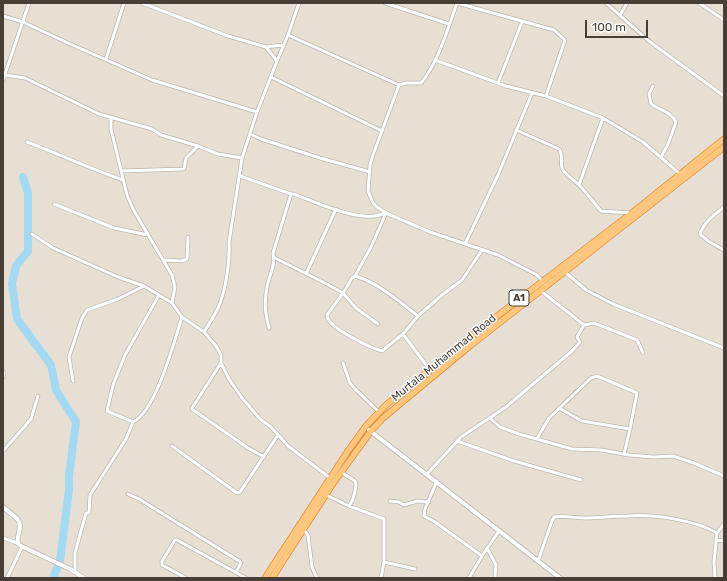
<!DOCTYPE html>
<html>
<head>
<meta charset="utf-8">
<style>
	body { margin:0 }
	#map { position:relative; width:727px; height:581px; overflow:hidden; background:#f4eee6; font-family:Rubik,sans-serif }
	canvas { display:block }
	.frame { position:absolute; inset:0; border:4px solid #473e35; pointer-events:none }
	.scale { position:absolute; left:585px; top:20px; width:63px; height:18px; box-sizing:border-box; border:2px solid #473e35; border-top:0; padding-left:5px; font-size:12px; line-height:14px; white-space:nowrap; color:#473e35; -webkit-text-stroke:3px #fff; paint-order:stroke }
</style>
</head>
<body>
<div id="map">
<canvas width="727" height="581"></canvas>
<div class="frame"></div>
<div class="scale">100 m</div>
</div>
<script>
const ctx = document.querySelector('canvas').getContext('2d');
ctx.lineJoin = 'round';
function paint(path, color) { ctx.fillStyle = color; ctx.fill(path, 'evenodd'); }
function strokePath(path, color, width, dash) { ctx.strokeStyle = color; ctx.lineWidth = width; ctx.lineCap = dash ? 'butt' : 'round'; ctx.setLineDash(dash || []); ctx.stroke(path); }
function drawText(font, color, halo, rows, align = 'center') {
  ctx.font = font + ' Rubik,sans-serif'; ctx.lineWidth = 3; ctx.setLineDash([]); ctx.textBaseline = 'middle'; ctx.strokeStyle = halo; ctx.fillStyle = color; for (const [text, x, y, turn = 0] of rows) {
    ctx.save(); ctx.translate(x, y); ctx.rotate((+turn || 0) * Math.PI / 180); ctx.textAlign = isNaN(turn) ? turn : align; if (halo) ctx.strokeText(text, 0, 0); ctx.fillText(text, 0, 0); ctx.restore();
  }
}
paint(new Path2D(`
	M3,3H724V578H3Z`), '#e8dfd4');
strokePath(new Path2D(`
	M23,177L28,193V251L16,266L12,283L17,319L51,365L56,390L76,422L69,476V490L60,561L53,578`), '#a1daf2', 8);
const minor = new Path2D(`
	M142,3L228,36L266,47L283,45
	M385,3L449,24
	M457,3C448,28 438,63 421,83H406L399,85L373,155L370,165L368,191L373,203L377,207L386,213L430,232L498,255L537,275L542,281
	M457,3L554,30L565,40L546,96
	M606,3L650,42L724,96
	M699,3L724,20
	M620,15L627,3
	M3,16L23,22L70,44L152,80L257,112
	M288,35L399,85
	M266,47L277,61
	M106,59L124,3
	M435,60L506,86L546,96L603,118L643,142L680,174
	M5,75L25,78L99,114L152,129L161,135L198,146L218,154L242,158
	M271,77L382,131
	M3,80L29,3
	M498,83L522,22
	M653,86L649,94L651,104C660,110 671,112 676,122L668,144L661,157
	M111,118V129L127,195L134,211L172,275L175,287L172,303
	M516,130L559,149C564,155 559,163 563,170C567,176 574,180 579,185C587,193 594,203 601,211L630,213
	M250,134L261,139L320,158L370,172
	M27,142C59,154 90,169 123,180
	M121,171L184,169L186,158L198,146
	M240,176L291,194
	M579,185L603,118
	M54,204L114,228L148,235
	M724,207C714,215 704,222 700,234L708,241L724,250
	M386,213L371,247L355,276L352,278L343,293L327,315C326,327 371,348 382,351L403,334L418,316L442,295L462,280L482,250
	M32,234L53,248L118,277L144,286L172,303L182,317L204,332L216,346L221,355V363L229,379L242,398L260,419L271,427L288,446L330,478
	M465,244L498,175L532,93
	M275,258L321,281L343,293L356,308L378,324
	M164,260L182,261L187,259L188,237
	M565,272L586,290L613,304L724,348
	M306,274L336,209
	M355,276C379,283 398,301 418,316
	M584,325L594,323L637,340L643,353
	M269,328C265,312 264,304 267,287C269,276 276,264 273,253L291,194H294C315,202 352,219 374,216C378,216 383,214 386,213
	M204,332C209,324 214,316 218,308C226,291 230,260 229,242L242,158L257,112L277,61L288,35L299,3
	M403,334L430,370
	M221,363L192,408V409L248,448L264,457
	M343,363L350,383L356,390L379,412
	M3,371L4,374L3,377
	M73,381L69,357L82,318L87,310L118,299L144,286
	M559,408L582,421L630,429L624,454
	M490,418L500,427L519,434L572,449L601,450L629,455L653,457L673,456L694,463L724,476
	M133,422L107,411L113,385L125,355L159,295
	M537,439L549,418L591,378L597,376L637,393L630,429
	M457,441L514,461L581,480
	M172,446L237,493L240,492L278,435
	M3,451L31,419L38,396
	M341,472L355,481L356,485C354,494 355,498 349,506
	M427,474L461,437L506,407L572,351L580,342L577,337L584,325L541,291
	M437,481L425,509L424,516L435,522L482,556
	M128,494L139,499L239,561L241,563L236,572
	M326,495L349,506L384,519V562L381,578
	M390,501L399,502L404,505L417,501L429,502
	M303,529L308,535L312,567L317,578
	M3,538L17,543
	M716,540L724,541
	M487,548L496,565L495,578
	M538,561L552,521L554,517C565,515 574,518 585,518C599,518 613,516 628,516C653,514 695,520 717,533
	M384,562L415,569
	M75,571V553L86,513H89L90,495L126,439L133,422C156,411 174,342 182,317
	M7,578L22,547
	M186,578L162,565V561L175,540H177L246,578
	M469,578L482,556L499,531
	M715,578L714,562L717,533L724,524`);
const tertiary = new Path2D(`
	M369,430L560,578
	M3,507C8,511 14,515 18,520C24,529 14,537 19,545L70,569L84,578`);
const trunk = new Path2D(`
	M265,578L348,451L366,426L386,405L466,340L632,213L724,139
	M272,578L332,485L371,431L383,418L471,345L724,147`);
strokePath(minor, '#bfb5a9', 4.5);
strokePath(tertiary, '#bfb5a9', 5.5);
strokePath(trunk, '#e18c33', 7);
strokePath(minor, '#fff', 3);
strokePath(tertiary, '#fff', 4);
strokePath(trunk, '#ffc77d', 5.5);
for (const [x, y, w] of [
	[519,298,20]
]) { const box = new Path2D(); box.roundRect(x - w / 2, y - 8, w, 16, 3); ctx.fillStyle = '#fff'; ctx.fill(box); strokePath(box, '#473e35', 1); }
drawText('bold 10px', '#473e35', null, [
	["A1",519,298]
]);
drawText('11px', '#473e35', '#fff', [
	["Murtala Muhammad Road",444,358,-39]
]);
</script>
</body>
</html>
